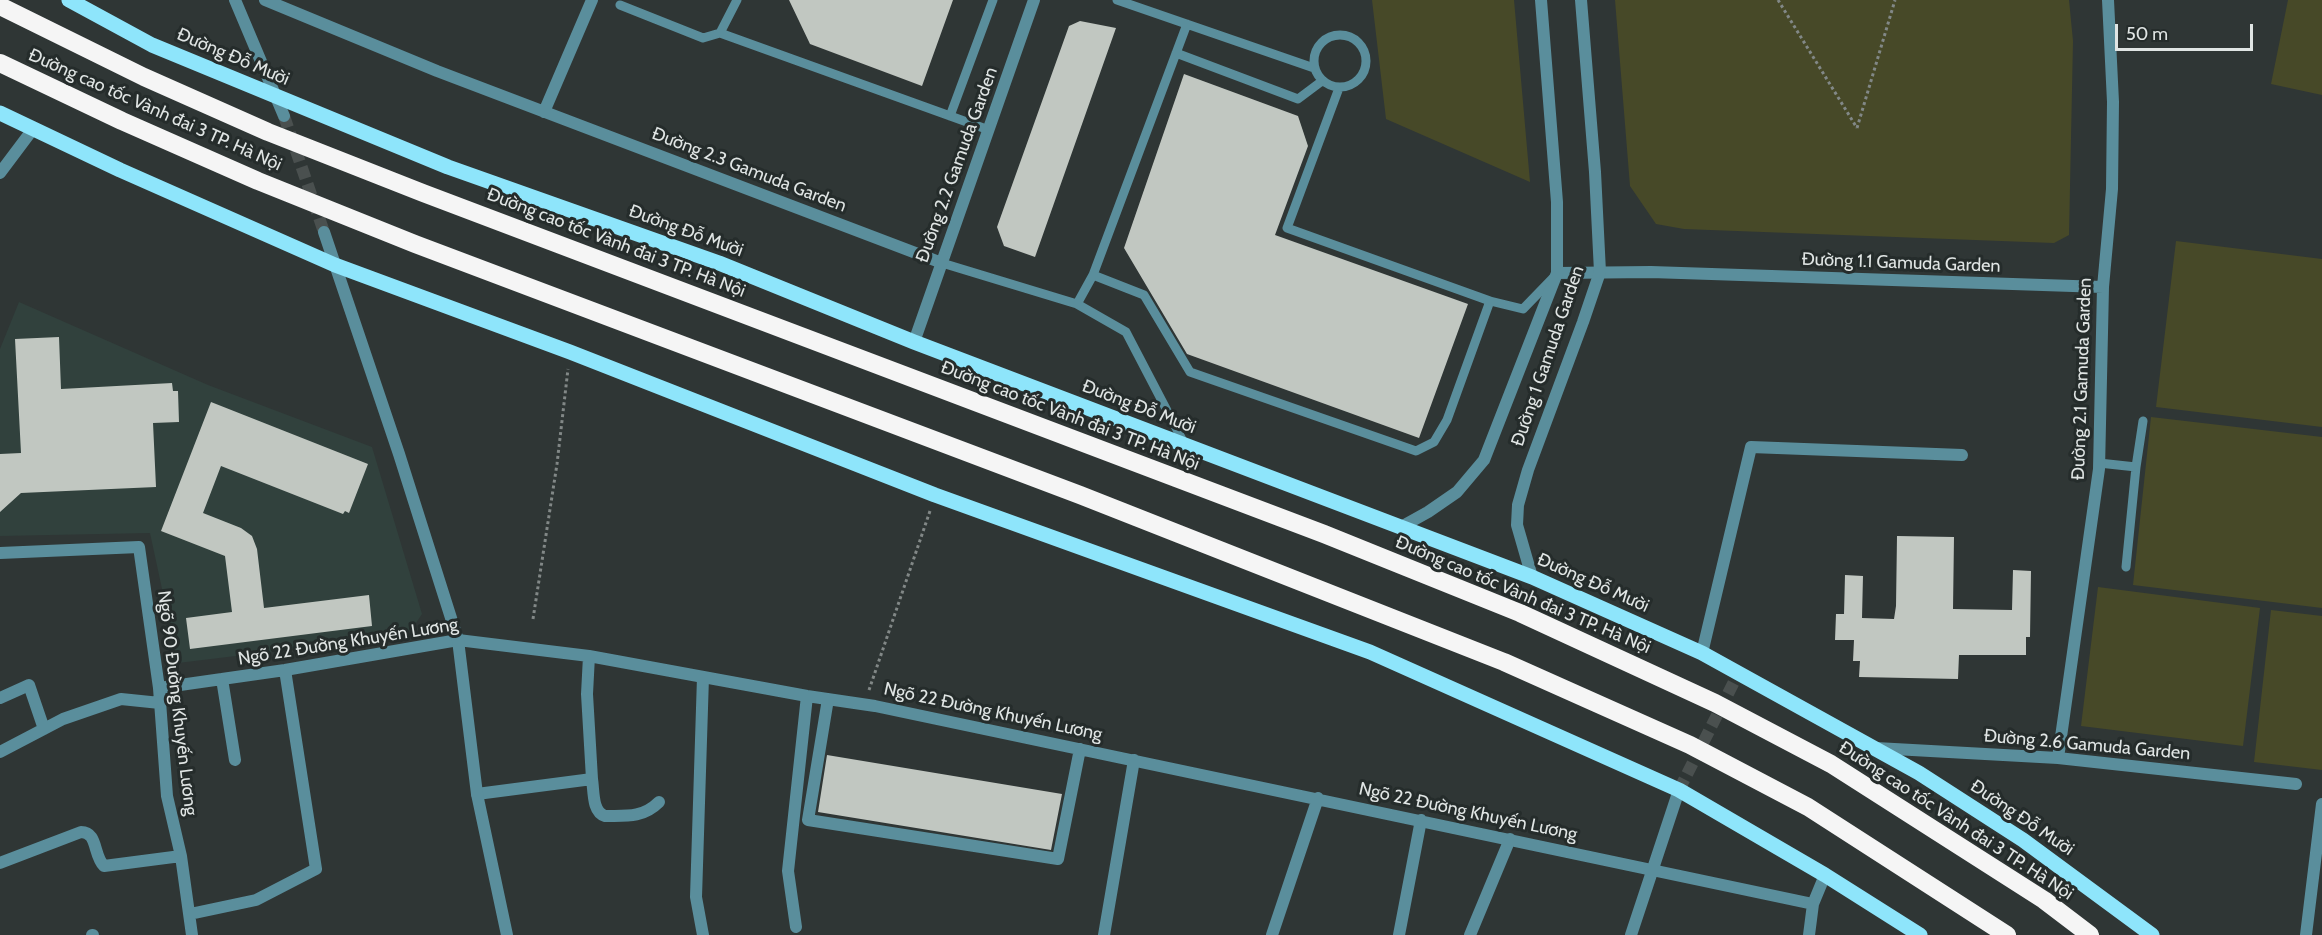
<!DOCTYPE html>
<html>
<head>
<meta charset="utf-8">
<style>
	body { margin:0 }
	#map { position:relative; width:2322px; height:935px; overflow:hidden; background:#2f3635; font-family:Cabin,sans-serif }
	canvas { display:block }
	.scale { position:absolute; left:2115px; top:24px; width:138px; height:27px; box-sizing:border-box; border:3px solid #e0e5e4; border-top:0; padding-left:8px; font-size:18px; line-height:21px; white-space:nowrap; color:#e0e5e4; -webkit-text-stroke:4px #252c2b; paint-order:stroke }
</style>
</head>
<body>
<div id="map">
<canvas width="2322" height="935"></canvas>
<div class="scale">50 m</div>
</div>
<script>
const ctx = document.querySelector('canvas').getContext('2d');
ctx.lineJoin = 'round';
function paint(path, color) { ctx.fillStyle = color; ctx.fill(path, 'evenodd'); }
function strokePath(path, color, width, dash) { ctx.strokeStyle = color; ctx.lineWidth = width; ctx.lineCap = dash ? 'butt' : 'round'; ctx.setLineDash(dash || []); ctx.stroke(path); }
function drawText(font, color, halo, rows, align = 'center') {
  ctx.font = font + ' Cabin,sans-serif'; ctx.lineWidth = 6; ctx.setLineDash([]); ctx.textBaseline = 'middle'; ctx.strokeStyle = halo; ctx.fillStyle = color; for (const [text, x, y, turn = 0] of rows) {
    ctx.save(); ctx.translate(x, y); ctx.rotate((+turn || 0) * Math.PI / 180); ctx.textAlign = isNaN(turn) ? turn : align; if (halo) ctx.strokeText(text, 0, 0); ctx.fillText(text, 0, 0); ctx.restore();
  }
}
paint(new Path2D(`
	M19,302L208,385L372,447L422,614L408,635L178,663L150,533L0,536V349Z`), '#31413d');
paint(new Path2D(`
	M1372,0H1514L1530,182L1386,119Z
	M1615,0H2069L2073,41L2069,235L2054,243L1684,229L1656,224L1630,186Z
	M2288,0H2322V95L2271,84Z
	M2176,241L2322,259V427L2156,407Z
	M2151,417L2322,437V608L2133,585Z
	M2098,587L2260,608L2243,746L2081,726Z
	M2271,610L2322,616V770L2254,762Z`), '#474928');
paint(new Path2D(`
	M789,0H953L922,86L810,44Z
	M1080,21L1116,28L1035,257L1004,246L997,227L1069,26Z
	M1184,74L1298,116L1308,146L1275,235L1468,304L1419,438L1187,354L1124,248Z
	M59,337L61,389L172,383L173,391H178L179,422L153,423L156,487L21,493L0,512V454L21,453L15,339Z
	M211,402L368,464L349,513L345,511L343,514L221,466L203,513L241,528L252,536L257,549L264,608L369,595L372,626L190,649L186,618L232,612L225,556L161,531Z
	M1897,536L1954,537L1953,609L2012,610L2013,570L2031,571L2030,637H2026V655H1959L1958,679L1859,677L1860,661H1853L1854,640H1835L1836,614H1844L1845,575L1863,576L1862,618L1894,619L1896,606Z
	M827,755L1062,794L1051,850L818,812Z`), '#c1c7c1');
strokePath(new Path2D(`
	M1679,790L1739,672`), '#4a504f', 12, [12, 6]);
strokePath(new Path2D(`
	M284,116L324,232`), '#4a504f', 12, [12, 6]);
strokePath(new Path2D(`
	M1778,0L1857,128
	M1857,128L1895,0
	M533,619L557,464L568,369
	M869,690L930,511`), '#828887', 3, [3, 3]);
strokePath(new Path2D(`
	M1117,0L1314,68
	M620,5L703,38L720,33L737,0
	M1187,24L1093,275L1144,295L1190,372L1416,451L1434,442L1447,420L1490,301
	M720,33L989,130
	M1314 61a26 26 0 1 1 52 0a26 26 0 1 1-52 0Z
	M1176,53L1298,99L1322,81
	M1339,88L1287,228L1490,301L1523,309L1554,277
	M950,116L993,0
	M942,263L1077,304L1093,275
	M1077,304L1126,332L1185,445
	M2099,463L2136,467L2126,567
	M2136,467L2143,421`), '#5a8e9c', 9);
strokePath(new Path2D(`
	M265,0L437,71L942,263
	M544,112L592,0
	M0,173L33,129
	M1557,273L1651,272L2103,287
	M914,342L1034,0
	M0,553L139,547L159,688L167,796L181,856L192,935
	M1702,653L1751,447L1962,455
	M589,656L587,694L592,779
	M222,679L235,760
	M159,688L285,670L458,640L589,656L807,696L875,706L1813,904
	M0,698L29,685L44,729
	M828,699L808,820L1058,859L1080,749
	M1876,748L2058,758L2296,784
	M0,752L63,719L121,699L160,703
	M2058,758L2099,469L2103,287L2112,189L2113,102L2108,0
	M477,794L592,779C594,791 592,812 605,816C626,816 643,818 659,802
	M0,863L81,832C98,832 93,855 104,866L181,856
	M190,914L256,900L316,869L285,670
	M796,927L788,871L807,696
	M92,935H93
	M703,935L696,897L703,677
	M1104,935L1134,760
	M1272,935L1318,798
	M1399,935L1421,820
	M1470,935L1510,839
	M1631,935L1679,790
	M1809,935L1813,904L1825,875
	M2306,935L2322,804`), '#5a8e9c', 12);
strokePath(new Path2D(`
	M235,0L284,116
	M324,232L399,454L458,640L477,794L507,935
	M1401,527L1428,512L1457,492L1484,460L1557,273V202L1541,0
	M1532,577L1517,525L1518,505L1528,470L1583,322L1600,272L1595,172L1581,0`), '#5a8e9c', 12);
strokePath(new Path2D(`
	M69,0L152,45L448,167L719,263L914,342L1532,577L1702,653L1919,773L2023,840L2152,935
	M0,113L120,170L335,265L570,352L935,495L1370,652L1679,790L1825,875L1920,935`), '#8ee5fb', 15);
strokePath(new Path2D(`
	M0,6L144,77L268,132L423,193L1324,534L1520,613L1715,703L1831,764L2044,900L2090,935
	M0,63L122,121L258,181L415,244L1080,495L1504,662L1690,745L1808,807L2007,935`), '#f5f5f5', 18);
drawText('18px', '#e0e5e4', '#252c2b', [
	["Đường Đỗ Mười",233,57,23],
	["Đường cao tốc Vành đai 3 TP. Hà Nội",155,110,24],
	["Đường 2.2 Gamuda Garden",957,165,-70],
	["Đường 2.3 Gamuda Garden",749,170,21],
	["Đường Đỗ Mười",686,231,20],
	["Đường cao tốc Vành đai 3 TP. Hà Nội",616,243,21],
	["Đường 1.1 Gamuda Garden",1901,263,2],
	["Đường 1 Gamuda Garden",1548,356,-71],
	["Đường 2.1 Gamuda Garden",2082,379,-88],
	["Đường Đỗ Mười",1139,407,21],
	["Đường cao tốc Vành đai 3 TP. Hà Nội",1070,416,21],
	["Đường Đỗ Mười",1593,583,24],
	["Đường cao tốc Vành đai 3 TP. Hà Nội",1523,595,23],
	["Ngõ 22 Đường Khuyến Lương",348,642,-9],
	["Ngõ 90 Đường Khuyến Lương",177,703,83],
	["Ngõ 22 Đường Khuyến Lương",993,712,12],
	["Đường 2.6 Gamuda Garden",2087,745,5],
	["Ngõ 22 Đường Khuyến Lương",1468,812,12],
	["Đường Đỗ Mười",2022,818,34],
	["Đường cao tốc Vành đai 3 TP. Hà Nội",1956,821,33]
]);
</script>
</body>
</html>
